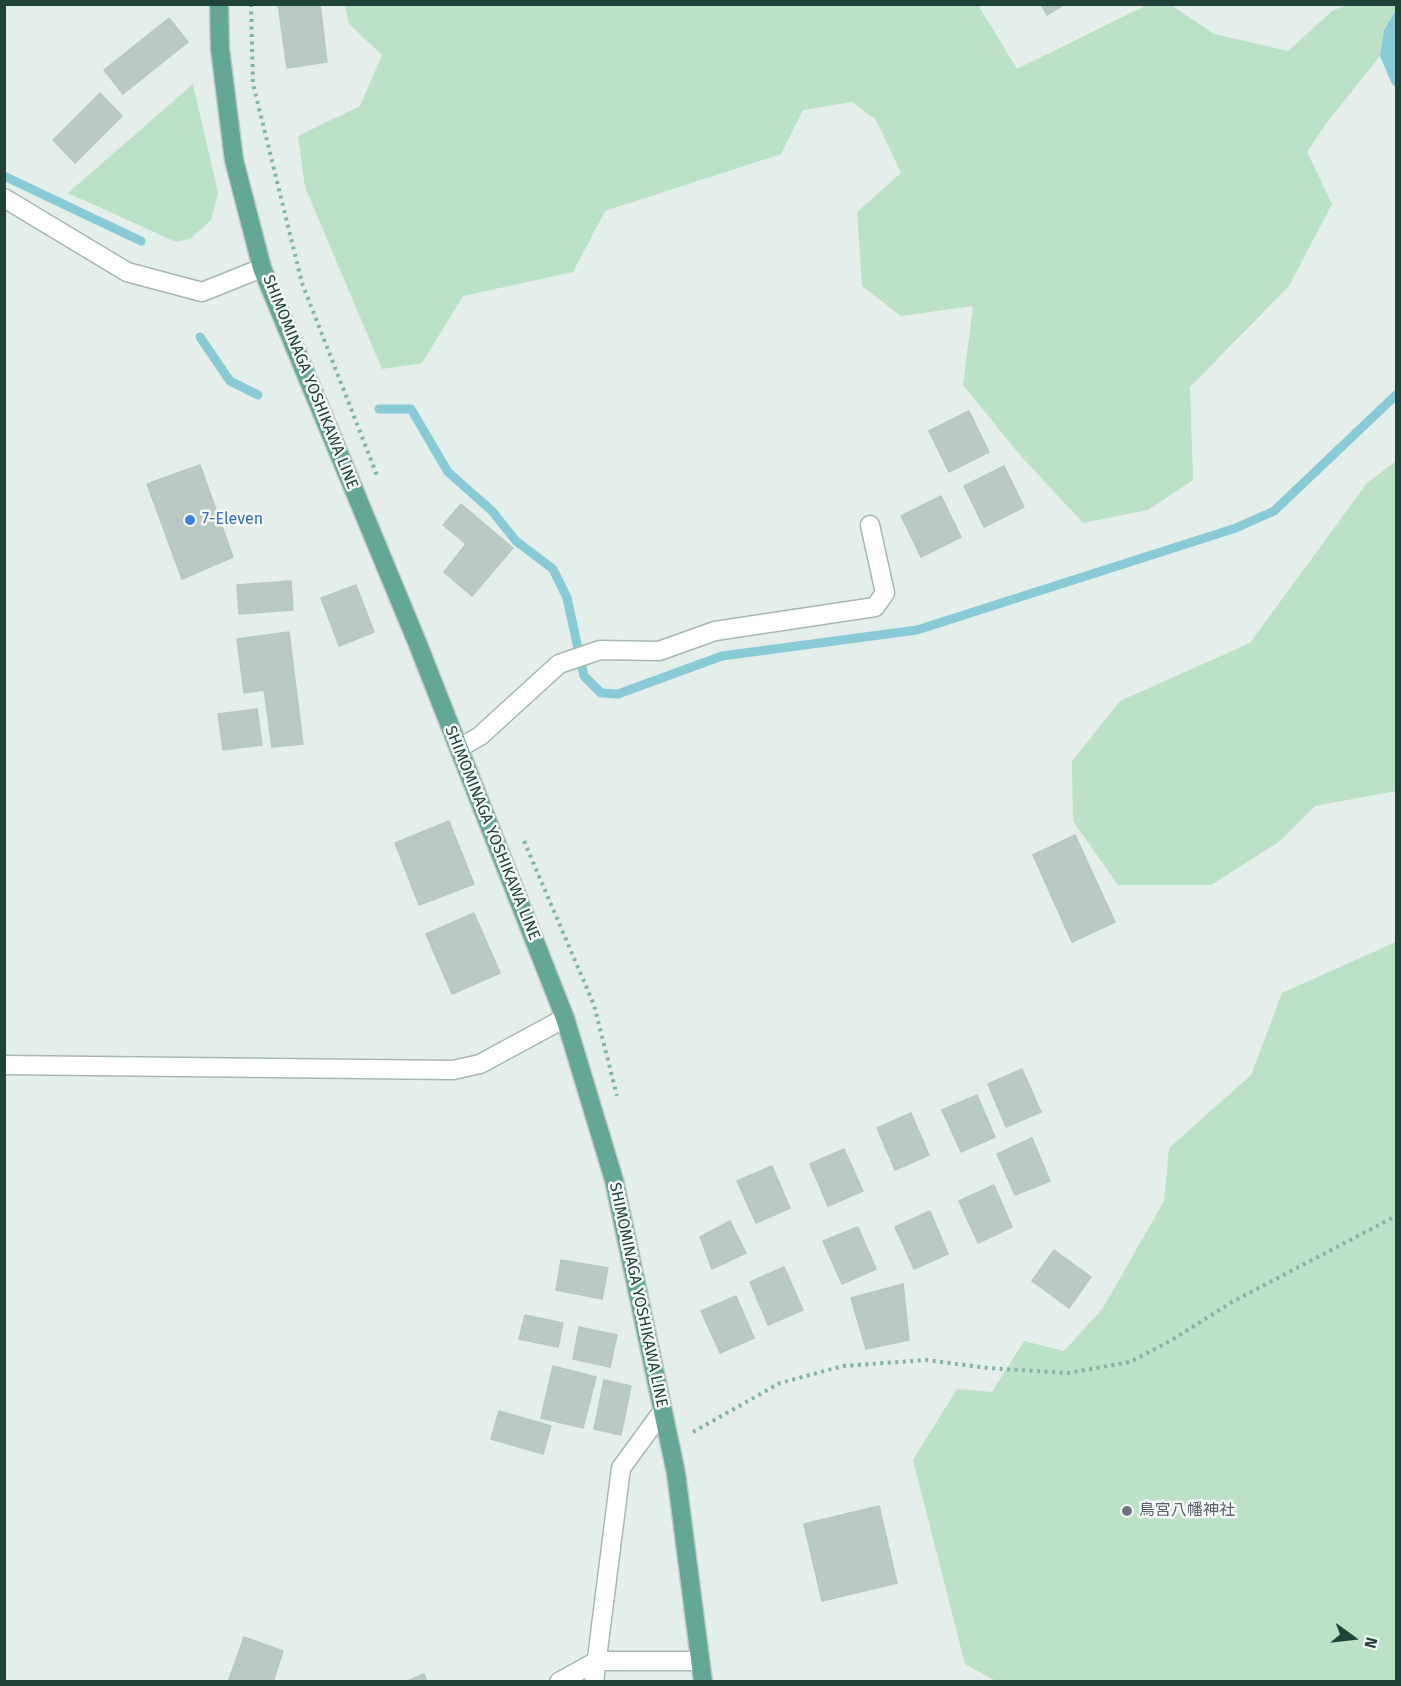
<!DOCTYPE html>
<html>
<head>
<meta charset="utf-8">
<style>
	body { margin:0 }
	#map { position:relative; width:1401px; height:1686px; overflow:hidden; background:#e4eeea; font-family:"Fira Sans",sans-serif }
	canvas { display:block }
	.frame { position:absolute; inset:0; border:6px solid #214239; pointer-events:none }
	.north { position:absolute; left:1323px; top:1608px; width:60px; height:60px; -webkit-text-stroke:4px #f5faf8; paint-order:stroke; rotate:105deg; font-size:16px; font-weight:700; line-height:24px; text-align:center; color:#214239 }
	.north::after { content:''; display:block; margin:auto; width:21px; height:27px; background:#214239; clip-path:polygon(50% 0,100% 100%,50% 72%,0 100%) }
</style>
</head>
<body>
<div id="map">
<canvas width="1401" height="1686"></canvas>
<div class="frame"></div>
<div class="north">N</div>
</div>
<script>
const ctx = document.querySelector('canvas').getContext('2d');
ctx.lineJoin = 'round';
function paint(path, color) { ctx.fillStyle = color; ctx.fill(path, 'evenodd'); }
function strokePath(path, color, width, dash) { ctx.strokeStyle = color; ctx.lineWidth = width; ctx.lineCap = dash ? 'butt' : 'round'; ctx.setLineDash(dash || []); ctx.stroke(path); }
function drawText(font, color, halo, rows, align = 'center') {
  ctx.font = font + ' "Fira Sans","Noto Sans JP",sans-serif'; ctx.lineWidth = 5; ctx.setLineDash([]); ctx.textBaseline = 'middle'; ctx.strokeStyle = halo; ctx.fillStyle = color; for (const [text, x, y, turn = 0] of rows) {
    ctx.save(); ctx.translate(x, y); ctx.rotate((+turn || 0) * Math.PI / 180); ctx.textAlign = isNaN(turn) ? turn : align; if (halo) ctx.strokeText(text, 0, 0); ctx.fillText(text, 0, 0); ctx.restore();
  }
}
paint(new Path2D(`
	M345,5H978L1017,69L1147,5H1171L1214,34L1288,51L1332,11L1347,5H1396V10L1384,30L1380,56L1325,125L1307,152L1332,204L1289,286L1190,387L1193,480L1148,510L1083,523L1020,455L963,385L973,306L901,316L862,286L857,212L901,173L876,120L852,102L803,110L781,154L605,211L573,272L463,296L422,363L382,369L305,187L298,136L360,106L382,55L349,24Z
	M193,84L218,193L211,220L190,239L176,242L68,193Z
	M1396,461V791L1315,806L1280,841L1211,885H1118L1073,821L1072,761L1120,701L1250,643L1367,483Z
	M1396,942V1681L998,1682L965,1664L913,1460L957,1389L992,1392L1024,1341L1064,1351L1103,1308L1164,1201L1169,1148L1251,1075L1282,993Z`), '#bbe1c6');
paint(new Path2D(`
	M1396,10V87L1392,84L1380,56L1384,30Z`), '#88cbd7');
strokePath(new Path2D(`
	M4,176L141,241
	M200,337L230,381L258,395
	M379,409H411L448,472L492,511L516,541L553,569L567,598L584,676L601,693L618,694L722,656L917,630L1236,528L1274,511L1396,395`), '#88cbd7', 9);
const building = new Path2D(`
	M278,4H320L327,62L287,68Z
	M1041,4H1065L1047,15Z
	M169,18L188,42L123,94L104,70Z
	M100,93L122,116L75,163L53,140Z
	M969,411L989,452L949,472L929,431Z
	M200,465L233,557L182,579L147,484Z
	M1004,466L1024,507L984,527L964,486Z
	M941,496L961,537L921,557L901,516Z
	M461,504L513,548L472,596L444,572L466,544L443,525Z
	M291,581L293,610L239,614L237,585Z
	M356,585L374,632L339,646L321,598Z
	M289,632L303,744L272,747L264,690L244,693L237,639Z
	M257,709L262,745L223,750L218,714Z
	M449,821L474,884L419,905L395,843Z
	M1075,835L1115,922L1072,942L1033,855Z
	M474,913L500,973L452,994L426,934Z
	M1022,1069L1041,1112L1006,1127L988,1084Z
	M977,1095L995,1137L961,1152L942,1110Z
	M911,1113L929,1155L895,1170L877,1128Z
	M1032,1138L1050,1181L1015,1195L997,1154Z
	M844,1149L863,1191L828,1206L810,1164Z
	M772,1166L790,1208L756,1223L737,1181Z
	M994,1185L1012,1227L978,1243L959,1201Z
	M930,1211L948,1254L914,1269L895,1227Z
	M730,1221L746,1253L712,1269L700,1237Z
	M858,1227L876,1269L842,1284L823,1241Z
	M1054,1250L1091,1277L1069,1308L1032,1281Z
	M561,1260L608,1268L602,1299L556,1290Z
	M784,1267L803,1310L768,1325L750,1282Z
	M903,1284L909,1340L866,1349L851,1298Z
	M736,1296L754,1338L720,1353L701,1311Z
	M525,1315L563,1323L558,1347L519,1339Z
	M579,1327L617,1335L610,1367L573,1359Z
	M553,1366L596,1377L583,1428L541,1418Z
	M604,1380L631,1386L621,1435L594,1429Z
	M499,1411L551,1426L543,1454L491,1439Z
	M879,1506L897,1583L822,1601L804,1524Z
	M244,1637L283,1651L273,1682H228Z
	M424,1674L427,1682H405Z`);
paint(building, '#b9cac3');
strokePath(building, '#b6c9c1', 1.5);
const minor = new Path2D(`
	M4,198L127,272L202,292L262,268
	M459,748L480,736L559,664L600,650L659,651L715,631L875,607L885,593L870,525
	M4,1065L453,1070L480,1064L565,1018
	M559,1682L597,1661H700
	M594,1682L621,1468L662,1412`);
const major = new Path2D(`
	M219,4L220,49L234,160L262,268L417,642L565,1018L614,1180L676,1473L703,1682`);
strokePath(minor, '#a6b7b1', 21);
strokePath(major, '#c1cac8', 21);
strokePath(new Path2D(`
	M251,4L253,84L302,283L378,478
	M524,841L594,1005L617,1096
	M693,1432L780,1383L843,1366L926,1360L988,1368L1068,1373L1130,1362L1172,1340L1232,1302L1396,1216`), '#82b4a5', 4, [3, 4.5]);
strokePath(minor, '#fff', 18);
strokePath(major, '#65a796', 18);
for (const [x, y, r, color] of [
	[190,520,6,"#3f7fe0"],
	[1127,1511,6,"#6b7280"]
]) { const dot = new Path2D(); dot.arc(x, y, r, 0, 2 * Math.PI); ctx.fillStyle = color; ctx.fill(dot); strokePath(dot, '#f5faf8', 2); }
drawText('16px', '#214239', '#f5faf8', [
	["SHIMOMINAGA YOSHIKAWA LINE",310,382,68],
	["SHIMOMINAGA YOSHIKAWA LINE",492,833,68],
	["SHIMOMINAGA YOSHIKAWA LINE",638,1295,78]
]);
drawText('16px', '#366cbe', '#f5faf8', [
	["7-Eleven",202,520]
], 'left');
drawText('16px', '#5b616d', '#f5faf8', [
	["鳥宮八幡神社",1139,1511]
], 'left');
</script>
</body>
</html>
